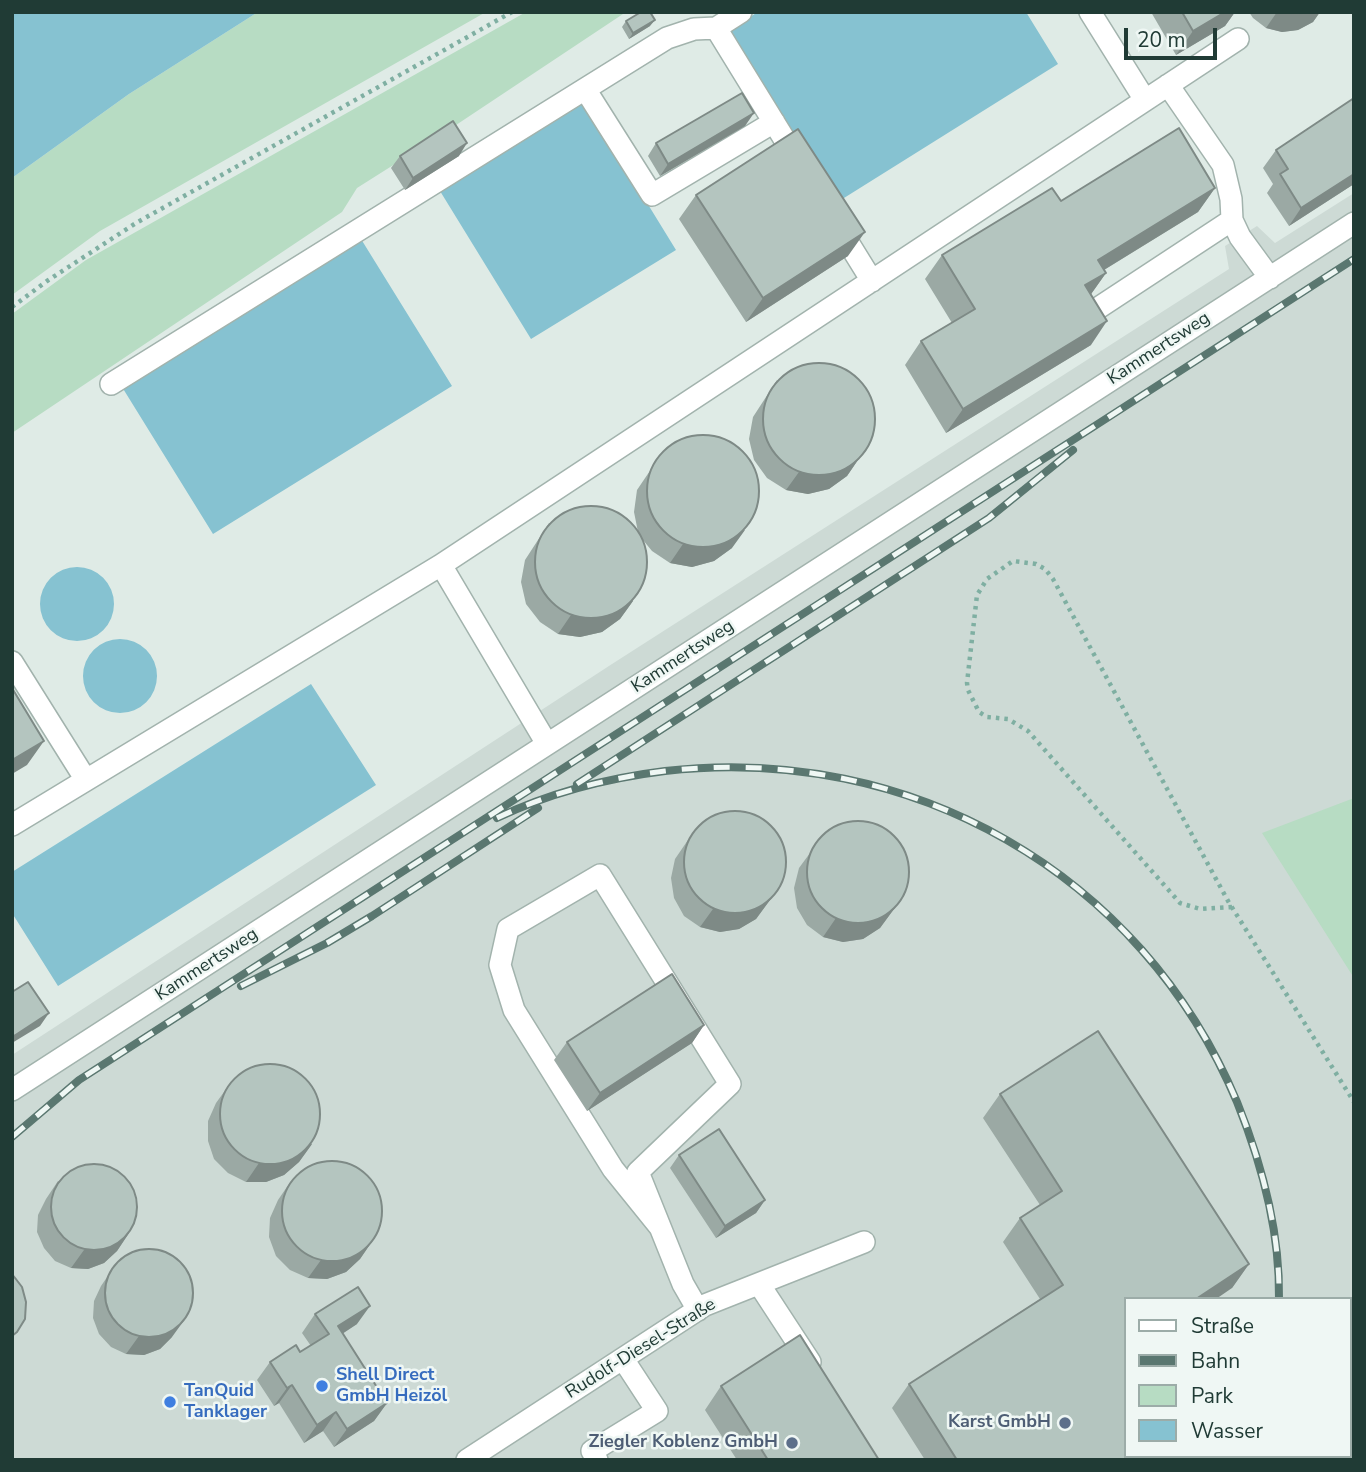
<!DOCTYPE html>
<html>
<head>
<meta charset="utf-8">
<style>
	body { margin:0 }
	#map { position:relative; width:1366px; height:1472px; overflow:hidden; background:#dfebe6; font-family:"Nunito Sans",sans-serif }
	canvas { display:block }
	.frame { position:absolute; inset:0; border:14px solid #203b35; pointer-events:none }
	.legend { position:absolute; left:1124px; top:1297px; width:228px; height:161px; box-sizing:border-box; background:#eff7f4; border:2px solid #9caca8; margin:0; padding:9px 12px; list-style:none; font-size:21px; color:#203b35 }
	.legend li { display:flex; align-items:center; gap:14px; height:35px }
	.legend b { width:35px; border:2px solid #9caca8 }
	.scale { position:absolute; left:1124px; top:28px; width:93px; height:32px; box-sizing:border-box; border:4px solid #203b35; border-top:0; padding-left:9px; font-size:21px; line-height:24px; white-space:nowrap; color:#203b35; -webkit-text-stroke:5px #eff7f4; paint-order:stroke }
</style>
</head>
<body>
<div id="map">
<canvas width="1366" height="1472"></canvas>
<div class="frame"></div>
<ul class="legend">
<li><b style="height:9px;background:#fff"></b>Straße</li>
<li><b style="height:9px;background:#5a7770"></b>Bahn</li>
<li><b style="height:19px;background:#b7dcc3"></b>Park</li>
<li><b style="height:19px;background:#86c2d1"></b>Wasser</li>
</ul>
<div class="scale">20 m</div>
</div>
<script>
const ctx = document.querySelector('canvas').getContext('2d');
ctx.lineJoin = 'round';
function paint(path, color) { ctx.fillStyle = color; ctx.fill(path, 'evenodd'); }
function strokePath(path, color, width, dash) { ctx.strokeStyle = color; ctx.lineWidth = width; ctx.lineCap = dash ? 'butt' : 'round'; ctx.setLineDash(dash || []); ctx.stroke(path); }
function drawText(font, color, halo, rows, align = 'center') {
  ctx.font = font + ' "Nunito Sans",sans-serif'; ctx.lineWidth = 5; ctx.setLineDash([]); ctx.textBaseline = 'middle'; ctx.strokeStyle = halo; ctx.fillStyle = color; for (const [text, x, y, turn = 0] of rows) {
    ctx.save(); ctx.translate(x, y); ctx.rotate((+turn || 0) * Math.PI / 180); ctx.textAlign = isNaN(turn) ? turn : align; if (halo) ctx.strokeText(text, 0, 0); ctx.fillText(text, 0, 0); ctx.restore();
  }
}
paint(new Path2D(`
	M1354,193V1460H12V1055L612,664L1229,269L1225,246L1257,226L1275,243ZM1126,1299H1350V1456H1126Z`), '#cddad5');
paint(new Path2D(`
	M258,12H486L100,231L12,295V178L129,94Z
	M526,12H626L444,133L357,188L342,212L12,433V314L86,260Z
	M1354,798V978L1262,833Z`), '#b7dcc3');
paint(new Path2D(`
	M12,12H258L129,94L12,178Z
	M758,12H1026L1058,64L836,203L729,30Z
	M585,102L676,250L531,339L440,191Z
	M361,239L452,386L213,534L122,387Z
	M40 604a37 37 0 1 1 74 0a37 37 0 1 1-74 0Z
	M83 676a37 37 0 1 1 74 0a37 37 0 1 1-74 0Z
	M311,684L376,785L58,986L12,913V872Z`), '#86c2d1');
const minor = new Path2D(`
	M1090,12L1145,100
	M716,28L799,163
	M585,89L652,195L774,122
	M1232,220L1240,237L1270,278
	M838,226L872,281
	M1083,318L1232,220L1231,199L1223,165L1168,85
	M111,384L667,38L694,29L716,28L741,12
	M441,565L1238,39
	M12,662L86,780
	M12,825L441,565L547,744
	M12,1090L1354,223
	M659,1226L613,1169L514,1010L500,965L508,929L600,875L730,1084L638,1172L683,1284L698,1310
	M759,1284L810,1362
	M467,1460L705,1305L864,1242
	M597,1460L592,1451L657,1411L623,1359`);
strokePath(minor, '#a2b3ad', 24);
strokePath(new Path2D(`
	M12,307L47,281L136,223L512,12
	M1232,907L1200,909L1180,903L1028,731L1008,719L987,717L979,712L968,690L967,683L977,595L987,579L1013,561L1036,564L1045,569L1053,579L1228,901L1354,1102`), '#7fafa2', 4.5, [3.5, 5]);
strokePath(minor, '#fff', 21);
const rail = new Path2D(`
	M577,784L989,518L1073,450
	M497,818C549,793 608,778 665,771C910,743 1141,873 1237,1102C1262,1164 1280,1232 1279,1299
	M241,986L327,943L372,916L538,808
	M12,1137L79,1080L1354,259
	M1251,1460L1252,1456`);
strokePath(rail, '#5a7770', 8);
strokePath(rail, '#eff7f4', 5, [16]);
paint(new Path2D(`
	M1151,12H1235L1225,26L1176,55Z
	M1249,12H1320L1313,22L1298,30L1282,32L1266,28L1253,18Z
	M626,21L650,26L629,39L622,27Z
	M745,126L660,176L648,156L656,143Z
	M1276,150L1354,184L1289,226L1267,193L1273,184L1263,168Z
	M400,156H459L405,190L391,168Z
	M1215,188L1198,212L1104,270L1106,273L1091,294V345L946,433L905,365L921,341L952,323L925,279L942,255L1061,201Z
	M696,195L848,256L746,322L679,219Z
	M777,380L860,457L847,476L829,489L808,494L786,490L767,478L754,460L749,439L753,417Z
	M662,453L732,548L714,561L692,567L670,563L652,551L643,540L633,601L620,619L602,632L580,637L558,634L540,622L526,604L521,582L525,560L549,523L638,532L634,512L637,490Z
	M824,834L905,894L880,928L863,939L843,942L823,937L807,925L797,908L794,888L799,868Z
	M688,840L781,885L756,919L739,929L720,932L700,927L684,916L674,898L671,878L675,859Z
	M704,1025L692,1043L587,1111L554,1060L567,1042Z
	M229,1085L312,1144L299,1162L284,1175L266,1182H246L228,1173L214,1159L208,1141V1121L216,1103Z
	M1000,1094L1249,1264L1232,1288L1126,1299L1201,1458L1199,1460H925L892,1408L909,1384L1040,1299L1003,1242L1020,1218L1040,1205L983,1118Z
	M679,1155L765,1200L756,1213L716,1238L670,1168Z
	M58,1181L129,1233L117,1251L104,1263L88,1269L71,1268L55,1261L44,1248L37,1232L38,1215L46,1199Z
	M291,1181L373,1240L360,1259L346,1272L327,1279L308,1278L290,1270L276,1256L269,1237L270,1218L278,1200Z
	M114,1267L172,1337L160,1349L144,1355L126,1354L111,1347L99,1334L93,1318L94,1301L101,1286Z
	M315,1314L357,1324L342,1334L387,1403L374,1421L334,1447L323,1431L304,1443L279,1403L274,1406L257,1380L270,1362L300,1352L311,1346L302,1333Z
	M721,1386L879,1460H737L705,1410Z`), '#9ba9a4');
paint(new Path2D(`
	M1225,12H1235L1225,26L1176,55L1193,31Z
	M1277,12H1320L1313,22L1298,30L1282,32L1266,28Z
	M655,20L650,26L629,39L633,33Z
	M754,113L745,126L660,176L668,164Z
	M467,143L459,156L405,190L413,178Z
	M1354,174V184L1289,226L1301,208Z
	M1215,188L1198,212L1081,284L1098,260Z
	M865,232L848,256L746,322L763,298Z
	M1106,273L1089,297L1085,285Z
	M1107,321L1091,345L946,433L963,409Z
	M860,457L847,476L829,489L808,494L786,490L799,472Z
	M745,530L732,548L714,561L692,567L670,563L683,544Z
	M633,601L620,619L602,632L580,637L558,634L571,615Z
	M44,741L27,765L12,774V760Z
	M781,885L756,919L739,929L720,932L700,927L713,909Z
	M905,894L880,928L863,939L843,942L823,937L836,918Z
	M49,1013L40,1026L12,1043V1038L14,1036Z
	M704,1025L692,1043L587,1111L600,1093Z
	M312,1144L299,1162L284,1175L266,1182H246L259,1163Z
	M765,1200L756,1213L716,1238L725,1226Z
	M129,1233L117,1251L104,1263L88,1269L71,1268L84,1250Z
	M373,1240L360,1259L346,1272L327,1279L308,1278L321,1260Z
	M1249,1264L1232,1288L1216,1299H1196Z
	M370,1306L357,1324L325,1345L338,1326Z
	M185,1319L172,1337L160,1349L144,1355L126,1354L139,1336Z
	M292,1385L279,1403L274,1406L287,1388Z
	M387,1403L374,1421L334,1447L347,1429Z
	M336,1412L323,1431L304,1443L317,1425Z
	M1184,1456H1203L1199,1460H1179Z`), '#7e8a86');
const building = new Path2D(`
	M641,12H650L655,20L633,33L626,21Z
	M1182,12H1225L1193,31Z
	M1287,12H1308L1295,14Z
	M742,93L754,113L668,164L656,143Z
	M1354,98V174L1301,208L1280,174L1288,169L1276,150Z
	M453,121L467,143L413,178L400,156Z
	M1179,128L1215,188L1098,260L1106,273L1085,285L1107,321L963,409L921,341L975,309L942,255L1052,188L1061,201Z
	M798,129L865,232L763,298L696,195Z
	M763 419a56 56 0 1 1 112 0a56 56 0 1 1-112 0Z
	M647 491a56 56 0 1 1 112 0a56 56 0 1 1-112 0Z
	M535 562a56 56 0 1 1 112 0a56 56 0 1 1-112 0Z
	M12,688L44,741L12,760Z
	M684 862a51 51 0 1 1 102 0a51 51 0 1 1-102 0Z
	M807 872a51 51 0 1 1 102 0a51 51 0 1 1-102 0Z
	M672,974L704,1025L600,1093L567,1042Z
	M28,982L49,1013L14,1036L12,1033V992Z
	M1098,1031L1249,1264L1196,1299H1126V1456H1184L1179,1460H957L909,1384L1063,1285L1020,1218L1062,1191L1000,1094Z
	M220 1114a50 50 0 1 1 100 0a50 50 0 1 1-100 0Z
	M719,1129L765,1200L725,1226L679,1155Z
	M282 1211a50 50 0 1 1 100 0a50 50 0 1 1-100 0Z
	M51 1207a43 43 0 1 1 86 0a43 43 0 1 1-86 0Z
	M105 1293a44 44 0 1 1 88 0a44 44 0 1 1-88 0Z
	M12,1274L22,1287L26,1302L25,1319L17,1332L12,1336Z
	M358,1287L370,1306L338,1326L387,1403L347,1429L336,1412L317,1425L292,1385L287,1388L270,1362L296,1345L300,1352L329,1334L315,1314Z
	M800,1335L879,1460H768L721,1386Z`);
paint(building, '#b4c5bf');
strokePath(building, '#7e8a86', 2);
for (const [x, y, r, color] of [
	[322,1386,7,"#3f7fe0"],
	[170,1402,7,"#3f7fe0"],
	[1065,1423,7,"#5c6f8a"],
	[792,1443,7,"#5c6f8a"]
]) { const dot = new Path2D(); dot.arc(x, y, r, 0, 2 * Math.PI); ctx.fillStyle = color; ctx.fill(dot); strokePath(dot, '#eff7f4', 2.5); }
drawText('18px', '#203b35', '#eff7f4', [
	["Kammertsweg",1159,349,-33],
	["Kammertsweg",683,657,-33],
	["Kammertsweg",207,965,-33],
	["Rudolf-Diesel-Straße",641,1349,-32]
]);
drawText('bold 18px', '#366cbe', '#eff7f4', [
	["Shell Direct",336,1376],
	["GmbH Heizöl",336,1397],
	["TanQuid",184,1392],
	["Tanklager",184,1413]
], 'left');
drawText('bold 18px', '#4e5e75', '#eff7f4', [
	["Karst GmbH",1051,1423],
	["Ziegler Koblenz GmbH",778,1443]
], 'right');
</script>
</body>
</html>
